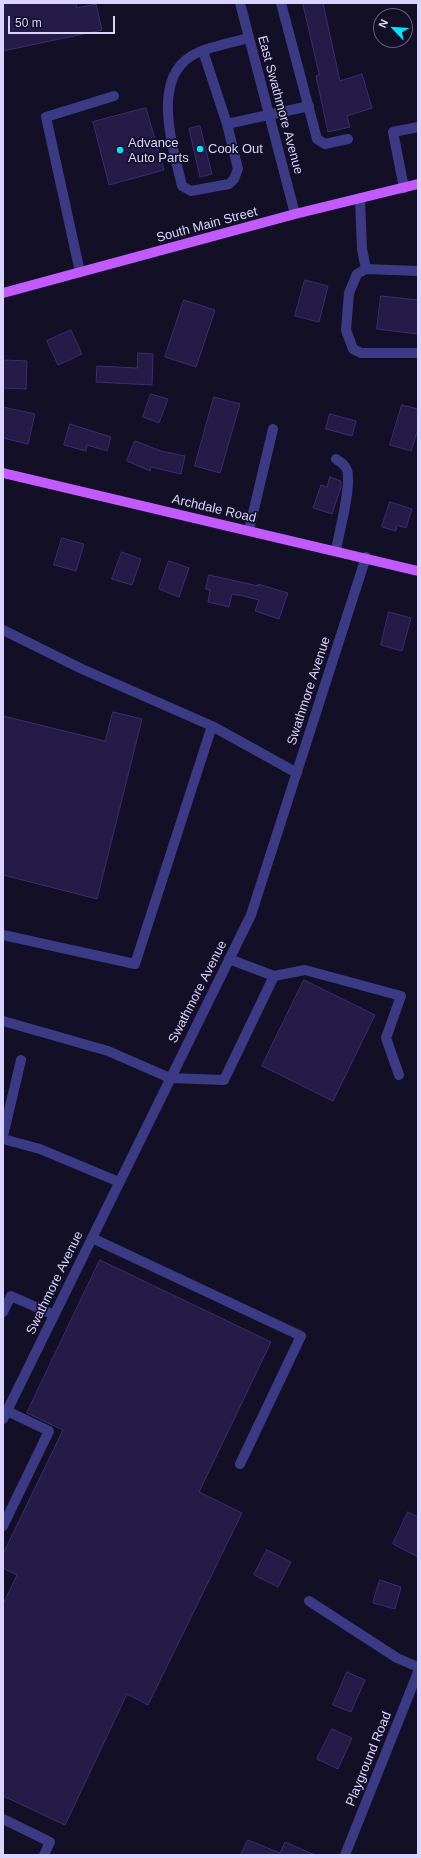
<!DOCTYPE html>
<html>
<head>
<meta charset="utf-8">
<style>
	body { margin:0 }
	#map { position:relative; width:421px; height:1858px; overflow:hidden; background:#130f26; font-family:Arial,sans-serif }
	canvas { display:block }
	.frame { position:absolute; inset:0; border:4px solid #d9d4ff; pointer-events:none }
	.north { position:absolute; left:373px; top:8px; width:40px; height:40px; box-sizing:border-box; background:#130f26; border:1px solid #625e7d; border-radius:50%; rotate:295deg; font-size:11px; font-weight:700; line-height:16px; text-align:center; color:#d9d4ff }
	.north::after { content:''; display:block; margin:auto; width:14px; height:18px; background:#00e5ff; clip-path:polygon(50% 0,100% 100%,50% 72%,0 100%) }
	.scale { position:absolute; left:8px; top:16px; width:107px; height:18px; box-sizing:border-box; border:2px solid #d9d4ff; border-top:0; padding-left:5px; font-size:12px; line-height:14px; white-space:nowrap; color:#d9d4ff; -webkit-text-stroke:3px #130f26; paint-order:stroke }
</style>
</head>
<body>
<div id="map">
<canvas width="421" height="1858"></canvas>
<div class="frame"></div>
<div class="north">N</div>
<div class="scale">50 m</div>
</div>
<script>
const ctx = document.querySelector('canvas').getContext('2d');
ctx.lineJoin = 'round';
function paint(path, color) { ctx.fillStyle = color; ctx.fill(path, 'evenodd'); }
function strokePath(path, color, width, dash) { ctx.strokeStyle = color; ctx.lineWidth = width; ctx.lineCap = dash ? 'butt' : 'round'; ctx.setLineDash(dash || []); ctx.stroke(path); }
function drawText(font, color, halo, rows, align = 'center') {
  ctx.font = font + ' Arial,sans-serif'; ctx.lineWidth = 3.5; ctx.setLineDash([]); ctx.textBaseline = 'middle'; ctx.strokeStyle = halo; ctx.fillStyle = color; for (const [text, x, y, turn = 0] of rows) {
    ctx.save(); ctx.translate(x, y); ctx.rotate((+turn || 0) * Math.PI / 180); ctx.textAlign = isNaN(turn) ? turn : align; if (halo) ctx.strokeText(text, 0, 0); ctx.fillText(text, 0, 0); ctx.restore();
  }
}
const building = new Path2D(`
	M3,3H76L77,8L96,4L102,30L3,51Z
	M303,3H323L340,81L362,74L372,108L347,116L350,127L328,132L316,76L319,75Z
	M146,108L164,170L109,185L93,122Z
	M200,126L212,174L200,177L189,129Z
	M305,280L328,286L319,322L295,316Z
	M381,296L418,300V334L377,329Z
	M184,300L215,310L196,367L165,357Z
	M71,330L82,354L58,365L47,341Z
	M138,353L153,354L152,385L96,382L97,366L137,368Z
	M3,360L27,361L26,389L3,388Z
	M151,394L168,399L159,423L143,417Z
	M214,397L240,404L220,473L195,466Z
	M402,405L418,409V429L411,451L390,445Z
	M3,407L35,414L28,444L3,438Z
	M330,414L356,421L352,436L326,429Z
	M70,424L111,437L107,451L87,445L86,451L64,445Z
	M135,441L161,451L185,456L181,474L151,467L150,471L127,461Z
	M330,477L341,481V487L332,514L313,508L321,485L327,487Z
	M390,502L412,509L406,528L397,525L396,531L382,527Z
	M62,538L84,544L76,571L54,565Z
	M122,552L141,559L132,585L112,579Z
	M169,561L189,568L179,597L159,589Z
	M209,575L258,586V584L288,593L279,619L255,611L259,600L243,596L232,594L229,607L208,602L210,590L206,589Z
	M389,612L411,618L402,651L381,645Z
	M113,712L142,719L97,899L3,875V716L105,741Z
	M304,980L375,1015L333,1101L262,1066Z
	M100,1260L271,1342L199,1492L242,1513L148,1705L127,1694L65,1825L3,1796V1604L17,1575L3,1568V1554L63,1430L27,1413Z
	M408,1512L418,1517V1557L393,1544Z
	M267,1550L291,1562L278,1587L254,1575Z
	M380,1580L401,1587L395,1609L373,1603Z
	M347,1672L365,1680L351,1712L333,1705Z
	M332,1729L352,1738L338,1769L317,1759Z
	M248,1840L280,1853L285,1842L315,1855H241Z`);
paint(building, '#241b47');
strokePath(building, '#3b2d73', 1);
strokePath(new Path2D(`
	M240,3L295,214
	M281,3L317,139L325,144L348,139
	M203,51L227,124L238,169L234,179L229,184L191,191L182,186C173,146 148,73 199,52C214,46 233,42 249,38
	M227,124L309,106
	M404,188L393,132L418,127
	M360,198L362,249L366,269
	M418,271L366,269L357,274L349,293L346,330L353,349L361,353H418
	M80,272L46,117L114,96
	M249,530L273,429
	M336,550C339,533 352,485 347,470C345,464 340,462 336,459
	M3,630L82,669L212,726L297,773
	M3,935L135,964L212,726
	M229,959L274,976L305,970L401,996L386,1038L399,1075
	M3,1021L108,1051L170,1078L224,1080L274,976
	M3,1136L21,1060
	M3,1139L40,1149L119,1182
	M92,1238L301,1336L240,1464
	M3,1312L11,1296L54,1315
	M3,1419L251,915L366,557
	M3,1526L49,1431L7,1411
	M309,1601L397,1658L418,1667
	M3,1819L50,1842L44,1855
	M345,1855L418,1672`), '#3d3a85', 10);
strokePath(new Path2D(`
	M3,293L295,214L418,184
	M3,473L418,571`), '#c25bff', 10);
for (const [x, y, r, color] of [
	[200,149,4,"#00e5ff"],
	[120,150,4,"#00e5ff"]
]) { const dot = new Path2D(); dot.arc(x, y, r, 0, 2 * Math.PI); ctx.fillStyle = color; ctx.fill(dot); strokePath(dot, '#130f26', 1.5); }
drawText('13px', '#d9d4ff', '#130f26', [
	["East Swathmore Avenue",280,105,75],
	["South Main Street",207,225,-15],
	["Archdale Road",214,509,13],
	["Swathmore Avenue",309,691,-72],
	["Swathmore Avenue",198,992,-63],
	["Swathmore Avenue",55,1283,-64],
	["Playground Road",369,1759,-68]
]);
drawText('13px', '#d9d4ff', '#130f26', [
	["Advance",128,143],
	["Auto Parts",128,158],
	["Cook Out",208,149]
], 'left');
</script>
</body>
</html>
